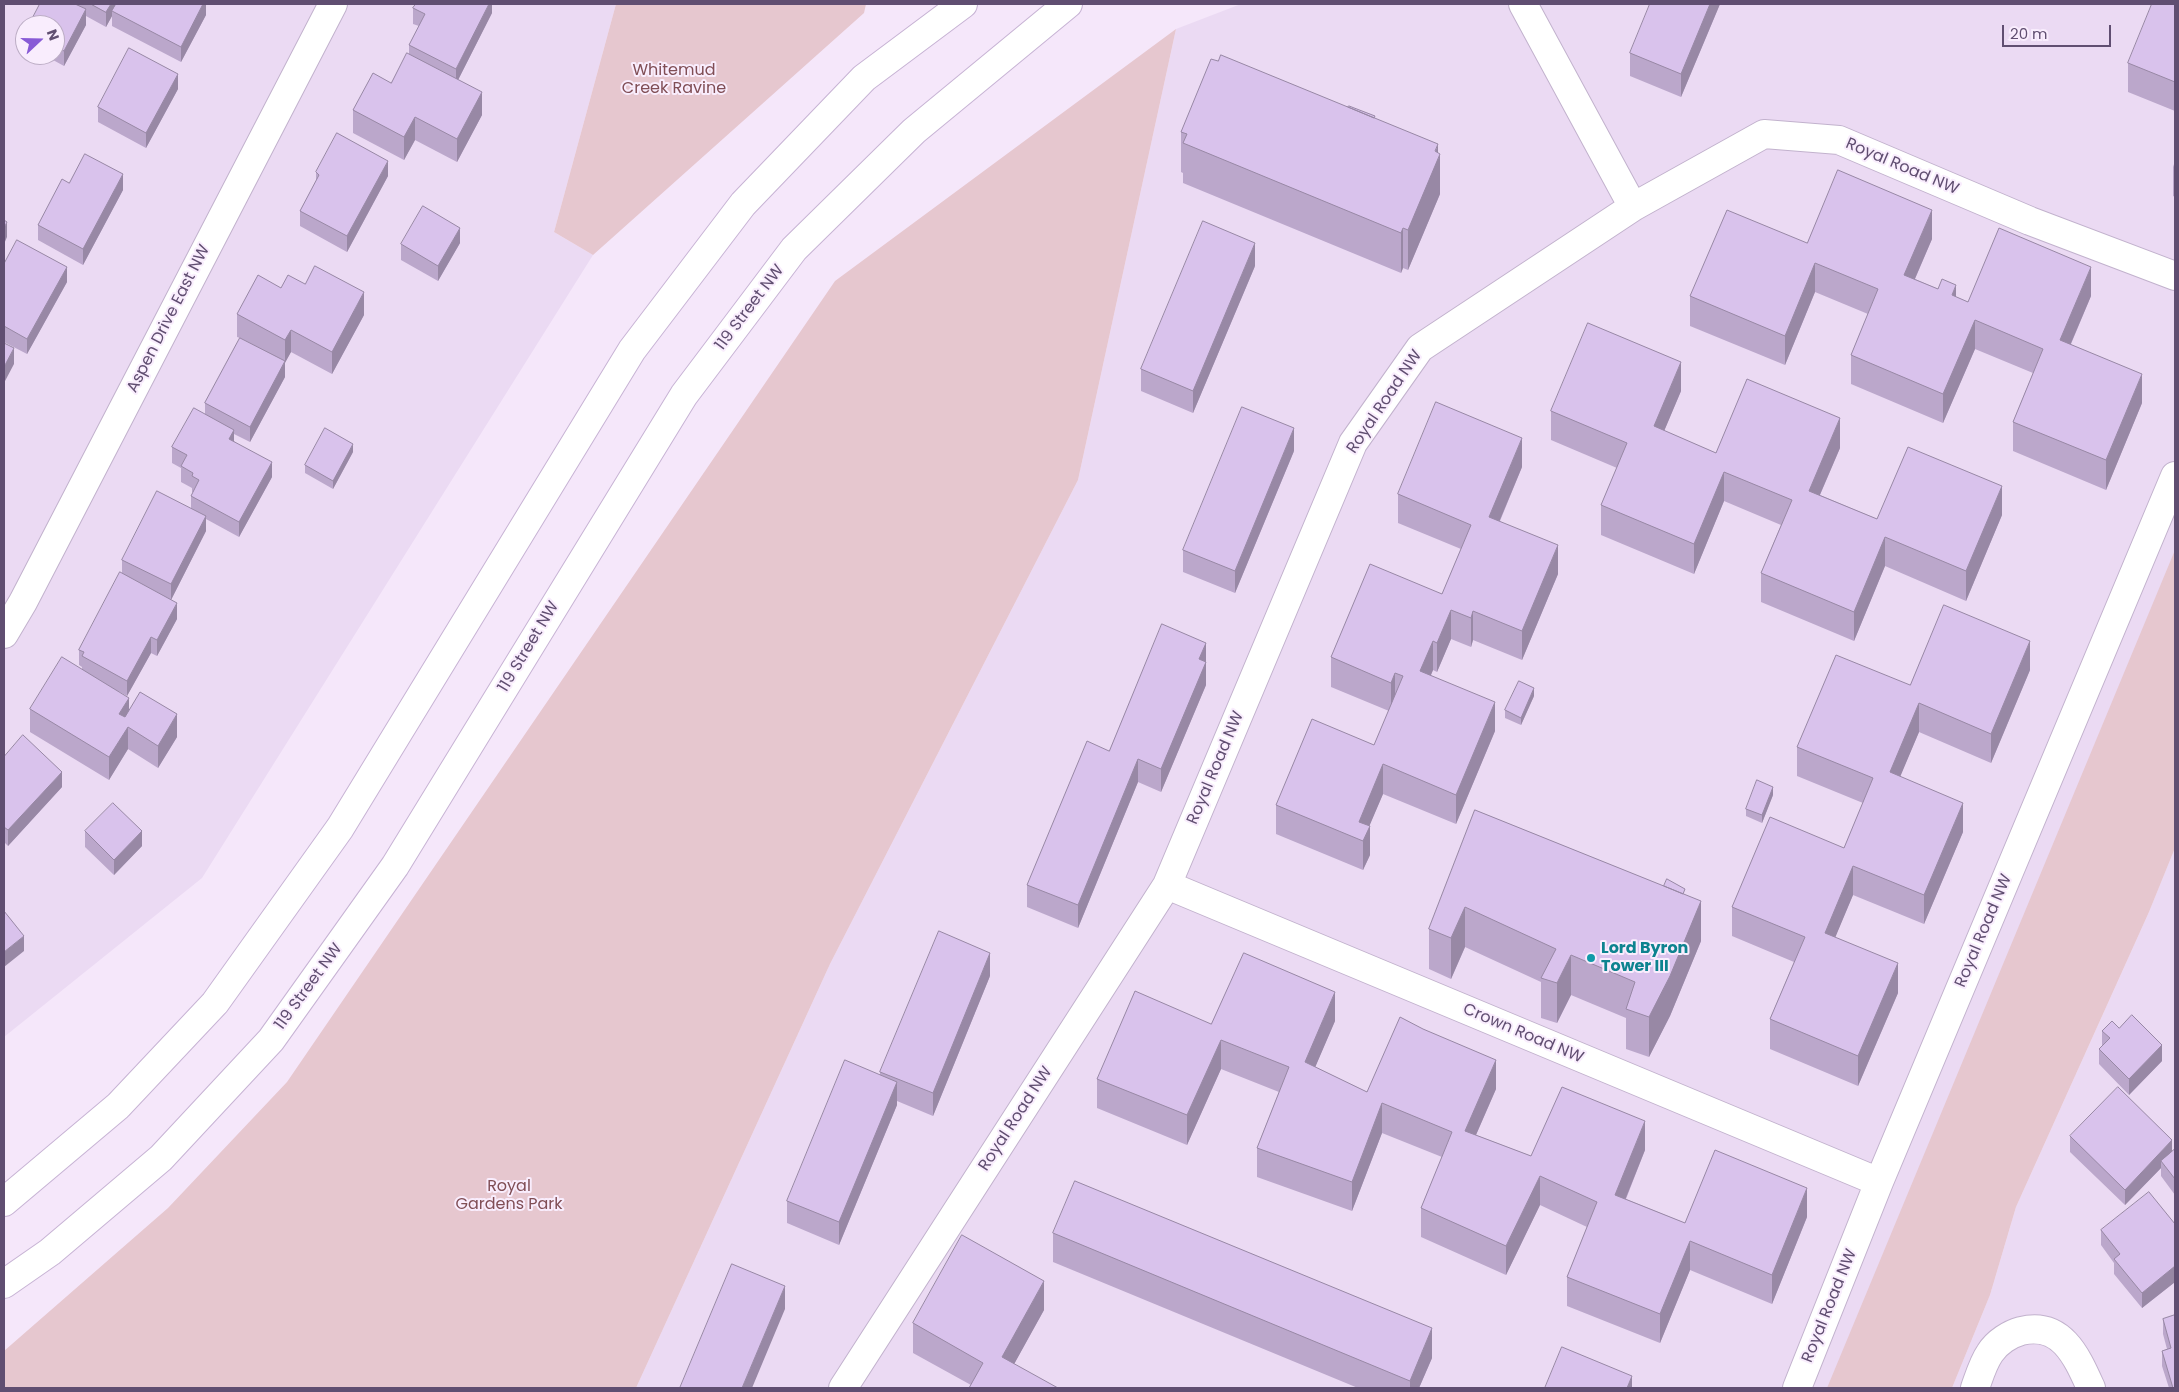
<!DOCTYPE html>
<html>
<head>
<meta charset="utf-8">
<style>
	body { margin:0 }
	#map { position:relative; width:2179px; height:1392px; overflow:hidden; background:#f5e7fa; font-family:Poppins,sans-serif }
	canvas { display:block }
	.frame { position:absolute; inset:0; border:5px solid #604e71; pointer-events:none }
	.north { position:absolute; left:15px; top:15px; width:50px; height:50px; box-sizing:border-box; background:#f9edfd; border:1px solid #bcadc5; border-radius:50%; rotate:69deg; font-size:14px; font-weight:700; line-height:20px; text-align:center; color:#604e71 }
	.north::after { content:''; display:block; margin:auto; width:18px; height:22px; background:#885ad6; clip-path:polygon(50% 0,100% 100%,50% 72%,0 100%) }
	.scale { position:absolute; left:2002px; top:25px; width:109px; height:22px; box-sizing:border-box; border:2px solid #604e71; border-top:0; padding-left:6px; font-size:15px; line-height:18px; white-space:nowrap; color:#604e71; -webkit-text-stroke:4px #f9edfd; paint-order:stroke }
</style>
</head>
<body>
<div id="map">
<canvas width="2179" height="1392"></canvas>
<div class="frame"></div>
<div class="north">N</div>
<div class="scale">20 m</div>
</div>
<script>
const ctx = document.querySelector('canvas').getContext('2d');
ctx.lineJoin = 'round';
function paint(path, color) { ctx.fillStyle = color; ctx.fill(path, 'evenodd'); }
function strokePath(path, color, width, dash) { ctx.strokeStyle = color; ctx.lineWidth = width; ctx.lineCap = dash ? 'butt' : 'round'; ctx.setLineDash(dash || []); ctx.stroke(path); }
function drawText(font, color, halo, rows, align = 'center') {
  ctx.font = font + ' Poppins,sans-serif'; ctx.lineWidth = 4; ctx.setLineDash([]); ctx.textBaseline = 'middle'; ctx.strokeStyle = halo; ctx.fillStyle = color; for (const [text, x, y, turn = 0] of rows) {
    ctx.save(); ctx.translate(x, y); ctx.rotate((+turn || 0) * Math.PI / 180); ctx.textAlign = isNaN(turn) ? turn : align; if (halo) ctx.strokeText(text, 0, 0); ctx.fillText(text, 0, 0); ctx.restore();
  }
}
paint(new Path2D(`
	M4,4H616L554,232L593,255L202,878L4,1037ZM25,25H55V55H25Z
	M1241,4H2175V599L1832,1388H636L830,964L1078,480L1176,29Z
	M2175,848V1388H1952L1990,1295L2016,1207L2149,912Z`), '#ebdaf3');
paint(new Path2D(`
	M616,4H866L864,13L593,255L554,232Z
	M1176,29L1078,480L830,964L636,1388H4V1351L168,1208L287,1082L835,281Z
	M2175,550V848L2149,912L2016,1207L1990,1295L1952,1388H1827Z`), '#e6c7cf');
const street = new Path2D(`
	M1523,4L1633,207
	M4,634L23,602L333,4
	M1167,885L1879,1182
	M843,1388L1167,885L1353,443L1420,348L1633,207L1764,134L1839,140L2030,221L2175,276
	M1797,1388L1879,1182L2175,476
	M1975,1388C1979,1377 1983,1363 1990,1353C1997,1342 2010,1334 2021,1331C2062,1321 2077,1357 2091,1388`);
const secondary = new Path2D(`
	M4,1202L118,1106L215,1003L340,828L632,350L743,204L864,78L963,4
	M4,1284L50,1252L161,1158L271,1040L395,866L684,395L794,249L914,131L1068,4`);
strokePath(street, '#c2b2cd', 30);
strokePath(secondary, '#c7b3d4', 30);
strokePath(street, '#fff', 28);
strokePath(secondary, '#fff', 28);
paint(new Path2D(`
	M40,4H206V15L181,62L112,26V16L106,27L86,16V25L64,66L44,55H55V25Z
	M492,4V13L458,80L482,115L457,162L415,140L404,160L353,133V110L391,83L409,54V45L419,26L413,24V8Z
	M1720,4L1681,97L1630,76V53Z
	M2175,4V111L2128,92V63Z
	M1218,61L1375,119L1438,152L1440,194L1408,270L1403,268L1401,273L1183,183V173L1181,172V132Z
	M178,89L146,148L98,122V107Z
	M2175,161V197L2173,196V167Z
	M316,172L388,176L347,252L300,226V211L316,181Z
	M69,183L123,190L83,265L38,240V225Z
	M1932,239L1915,279L1968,302L2091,296L2071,344L2142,403L2106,490L2013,451V422L2033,373L1975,349L1943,423L1851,384V355L1868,314L1815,292L1785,365L1690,326V296L1807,243Z
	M460,243L438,281L401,260V244Z
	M4,264L67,282L27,354L4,342Z
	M1255,266L1193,413L1141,391V369Z
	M281,288L364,315L332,374L291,352L285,362V377L250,442L234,434V441L272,477L239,537L206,519V531L171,600L177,619L157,656L151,653L127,696L118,691L129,711L177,737L158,768L128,749L109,780L30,732V709L82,669V667L79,665V650L122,574V560L191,508V496L193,492H192V488L181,482V468L172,463V447L205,414V403L240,338L237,337V314Z
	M1681,391L1664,431L1716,453L1840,448L1820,495L1877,519L2002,515L1966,601L1885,566L1854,641L1761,602V573L1781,525L1724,501L1694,574L1601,535V505L1617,468L1551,440V411Z
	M1294,451L1235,593L1183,572V550Z
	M353,452L333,489L305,473V465Z
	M1522,467L1500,521L1558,574L1522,660L1473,640L1471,647L1451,639L1437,672L1433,670L1431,675L1495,731L1456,824L1383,794L1369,826L1370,855L1363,870L1276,834V805L1374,745L1389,711L1331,687V657L1442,594L1461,549L1398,523V494Z
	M1206,643V685L1161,792L1138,782L1078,928L1027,907V885Z
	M2030,670L1991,763L1919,732L1900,776L1963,832L1924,924L1853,895L1835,937L1898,993L1858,1086L1770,1049V1019L1794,962L1732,936V907L1844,848L1863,803L1797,776V747L1910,685Z
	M1534,696L1521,725L1505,718V710Z
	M4,757L62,787L8,846L4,842Z
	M1773,795L1762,823L1746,816V809Z
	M1475,810L1685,895L1701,941L1670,1016L1649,1057L1626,1049V1018L1571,995L1557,1023L1541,1018V982L1465,947L1451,979L1429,969V929Z
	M85,831L142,846L114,875L85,847Z
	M990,976L933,1116L897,1101V1105L839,1245L787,1223V1201L880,1075V1072Z
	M1335,1021L1315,1067L1367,1092L1496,1089L1476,1135L1531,1156L1645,1150L1626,1199L1685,1223L1807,1217L1772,1304L1690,1270L1660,1343L1567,1306V1277L1587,1227L1540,1205L1506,1275L1421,1237V1208L1442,1157L1382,1133L1352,1211L1257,1177V1148L1279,1092L1221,1069L1187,1145L1097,1108V1079L1211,1024Z
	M2119,1028L2162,1061L2129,1095L2099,1064V1049L2102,1046V1031Z
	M2070,1136L2172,1152L2175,1149V1195L2161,1176V1168L2125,1205L2070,1152Z
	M2175,1224V1282L2142,1308L2114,1274V1263L2101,1245V1230Z
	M1053,1233L1432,1358L1419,1388H1358L1053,1262Z
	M1044,1310L1014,1364L971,1385L913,1353V1323Z
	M2175,1315V1388H2169L2162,1366V1351L2167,1349L2163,1334V1319Z`), '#bba7cb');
paint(new Path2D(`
	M111,4H119L112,11V16L106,27V12Z
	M203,4H206V15L181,62V47Z
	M489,4H492V13L456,84V69Z
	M1710,4H1720L1681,97V74Z
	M86,9V25L64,66V51Z
	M178,74V89L146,148V133Z
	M482,92V115L457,162V139Z
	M415,117V140L404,160V137Z
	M1438,144V159L1440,154V194L1408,270V230Z
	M388,161V176L347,252V236Z
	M123,174V190L83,265V249Z
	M1932,210V239L1904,304V275Z
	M7,222V237L4,244V228Z
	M460,228V243L438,281V266Z
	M1403,228V268L1401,273V233Z
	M1255,243V266L1193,413V391Z
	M1815,263V292L1785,365V336Z
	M67,267V282L27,354V339Z
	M2091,267V296L2060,369V340Z
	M1956,285V315L1952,295Z
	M364,292V315L332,374V352Z
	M1975,320V349L1943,423V394Z
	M291,330V352L285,363V340Z
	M14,348V364L4,383V367Z
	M285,361V377L250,442V427Z
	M1681,362V391L1654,455V426Z
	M2142,374V403L2106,490V460Z
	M1840,418V448L1809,520V491Z
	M1294,428V451L1235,593V571Z
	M234,430V445L229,439Z
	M1522,438V467L1489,546V517Z
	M353,444V452L333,489V481Z
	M272,462V477L239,537V522Z
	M1724,472V501L1694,574V544Z
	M2002,486V515L1966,601V571Z
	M206,516V531L171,600V584Z
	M1885,537V566L1854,641V612Z
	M1558,545V574L1522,660V631Z
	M177,603V619L157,656V640Z
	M1451,610V639L1437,672V643Z
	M1473,611V640L1471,647V618Z
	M151,637V653L127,696V681Z
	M1433,641V670L1420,700V671Z
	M2030,641V670L1991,763V734Z
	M1206,643V685L1161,792V769L1199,659Z
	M1395,673V702L1391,712V683Z
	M1534,688V696L1521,725V718Z
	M129,698V721L119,714Z
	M1495,702V731L1456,824V795Z
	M1919,703V732L1890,801V772Z
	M177,714V737L158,768V746Z
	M128,727V749L109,780V757Z
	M1138,759V782L1078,928V905Z
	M1383,764V794L1363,841L1359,822Z
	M62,772V787L8,846V830Z
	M1773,787V795L1762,823V815Z
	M1963,803V832L1924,924V895Z
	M1370,826V855L1363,870V841Z
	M142,831V846L114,875V860Z
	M1853,866V895L1825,962V933Z
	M1701,901V941L1670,1016L1649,1057V1017Z
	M1465,907V947L1451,979V938Z
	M24,936V951L4,967V952Z
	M990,953V976L933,1116V1093Z
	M1571,955V995L1557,1023V983Z
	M1898,963V993L1858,1086V1056Z
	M1335,992V1021L1305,1091V1062Z
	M1221,1040V1069L1187,1145V1115Z
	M2162,1045V1061L2129,1095V1079Z
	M1496,1060V1089L1465,1160V1131Z
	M897,1082V1105L839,1245V1222Z
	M1382,1103V1133L1352,1211V1182Z
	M1645,1121V1150L1615,1225V1195Z
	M2172,1140V1156L2161,1161V1168L2125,1205V1190Z
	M1540,1176V1205L1506,1275V1246Z
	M1807,1188V1217L1772,1304V1275Z
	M1690,1241V1270L1660,1343V1314Z
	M2175,1266V1282L2142,1308V1293Z
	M1044,1281V1310L1002,1386V1357Z
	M785,1286V1309L752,1388H742Z
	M1432,1328V1358L1419,1388H1410V1381Z
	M1632,1376V1388H1627Z`), '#9888a5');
const building = new Path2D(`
	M40,4H75L86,9L64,51L55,46V25H29Z
	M91,4H111L106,12Z
	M116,4H203L181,47L112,11Z
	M416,4H489L456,69L409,45L425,14L413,8Z
	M1650,4H1710L1681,74L1630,53Z
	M2152,4H2175V82L2128,63Z
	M129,48L178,74L146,133L98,107Z
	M407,53L482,92L457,139L415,117L404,137L353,110L373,73L391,83Z
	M1221,55L1438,144L1435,151L1440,154L1408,230L1403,228L1401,233L1183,143L1187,134L1181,132L1211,59L1218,61Z
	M1349,106L1375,116L1374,118L1348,107Z
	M337,133L388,161L347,236L300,211L319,175L316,172Z
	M85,154L123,174L83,249L38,225L62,179L69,183Z
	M1838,170L1932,210L1904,275L1938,289L1942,279L1956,285L1952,295L1968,302L1999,228L2091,267L2060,340L2142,374L2106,460L2013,422L2043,349L1975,320L1943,394L1851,355L1878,289L1815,263L1785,336L1690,296L1727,210L1807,243Z
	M423,206L460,228L438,266L401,244Z
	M4,220L7,222L4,228Z
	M1203,221L1255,243L1193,391L1141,369Z
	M17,240L67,267L27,339L4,326V264Z
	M315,266L364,292L332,352L291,330L285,340L237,314L258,275L281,288L288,275L305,284Z
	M1588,323L1681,362L1654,426L1716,453L1747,379L1840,418L1809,491L1877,519L1908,447L2002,486L1966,571L1885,537L1854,612L1761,573L1792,500L1724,472L1694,544L1601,505L1627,443L1551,411Z
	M240,338L285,361L250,427L205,403Z
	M4,343L14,348L4,367Z
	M1436,402L1522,438L1489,517L1558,545L1522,631L1473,611L1471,618L1451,610L1437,643L1433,641L1420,671L1495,702L1456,795L1383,764L1359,822L1370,826L1363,841L1276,805L1312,719L1374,745L1403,676L1395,673L1391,683L1331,657L1370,564L1442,594L1471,525L1398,494Z
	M1242,407L1294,428L1235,571L1183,550Z
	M194,408L234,430L229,439L272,462L239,522L191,496L199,480L192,476L193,473L181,466L187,455L172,447Z
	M325,428L353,444L333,481L305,465Z
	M157,491L206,516L171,584L122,560Z
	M120,572L177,603L157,640L151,637L127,681L82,656L84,652L79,650Z
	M1944,605L2030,641L1991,734L1919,703L1890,772L1963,803L1924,895L1853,866L1825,933L1898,963L1858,1056L1770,1019L1805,937L1732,907L1770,817L1844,848L1873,778L1797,747L1836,655L1910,685Z
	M1162,624L1206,643L1199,659L1206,662L1161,769L1138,759L1078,905L1027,885L1087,741L1109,751Z
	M62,657L129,698L119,714L125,717L140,692L177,714L158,746L128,727L109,757L30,709Z
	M1519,681L1534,688L1521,718L1505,710Z
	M23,735L62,772L8,830L4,827V757Z
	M1757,780L1773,787L1762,815L1746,809Z
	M113,803L142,831L114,860L85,831Z
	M1475,810L1701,901L1670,976L1649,1017L1626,1009L1635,982L1571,955L1557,983L1541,978L1556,949L1465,907L1451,938L1429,929Z
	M1667,879L1685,889L1683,894L1664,886Z
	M4,911L24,936L4,952Z
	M939,931L990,953L933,1093L880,1072Z
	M1244,953L1335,992L1305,1062L1367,1092L1400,1017L1423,1029L1496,1060L1465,1131L1531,1156L1562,1087L1645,1121L1615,1195L1685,1223L1715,1150L1807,1188L1772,1275L1690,1241L1660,1314L1567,1277L1597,1202L1540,1176L1506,1246L1421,1208L1452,1132L1382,1103L1352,1182L1257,1148L1289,1067L1221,1040L1187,1115L1097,1079L1135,991L1211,1024Z
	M2132,1015L2162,1045L2129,1079L2099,1049L2110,1038L2102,1031L2112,1021L2119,1028Z
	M845,1060L897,1082L839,1222L787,1201Z
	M2118,1087L2172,1140L2125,1190L2070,1136Z
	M2175,1149V1179L2161,1161Z
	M1075,1181L1432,1328L1410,1381L1053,1233Z
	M2149,1192L2175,1224V1266L2142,1293L2114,1259L2120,1254L2101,1230Z
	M962,1235L1044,1281L1002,1357L1058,1388H969L983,1363L913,1323Z
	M732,1264L785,1286L742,1388H680Z
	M2175,1315V1388H2173L2162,1351L2171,1348L2163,1319Z
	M1562,1347L1632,1376L1627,1388H1545Z`);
paint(building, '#d9c2ec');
strokePath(building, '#9888a5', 1);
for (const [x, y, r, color] of [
	[1591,958,5,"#0f9aa8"]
]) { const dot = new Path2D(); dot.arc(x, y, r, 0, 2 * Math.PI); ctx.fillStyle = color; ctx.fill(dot); strokePath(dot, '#f9edfd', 2); }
drawText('16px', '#804e55', '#f9edfd', [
	["Whitemud",674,71],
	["Creek Ravine",674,89],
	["Royal",509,1187],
	["Gardens Park",509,1205]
]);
drawText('16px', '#604e71', '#f9edfd', [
	["Royal Road NW",1902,167,23],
	["119 Street NW",750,308,-53],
	["Aspen Drive East NW",169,319,-63],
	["Royal Road NW",1385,402,-56],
	["119 Street NW",529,647,-59],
	["Royal Road NW",1216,768,-67],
	["Royal Road NW",1984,931,-67],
	["119 Street NW",309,987,-54],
	["Crown Road NW",1523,1034,23],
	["Royal Road NW",1016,1119,-57],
	["Royal Road NW",1830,1306,-68]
]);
drawText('bold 16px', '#0d838f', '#f9edfd', [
	["Lord Byron",1601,949],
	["Tower III",1601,967]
], 'left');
</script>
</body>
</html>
